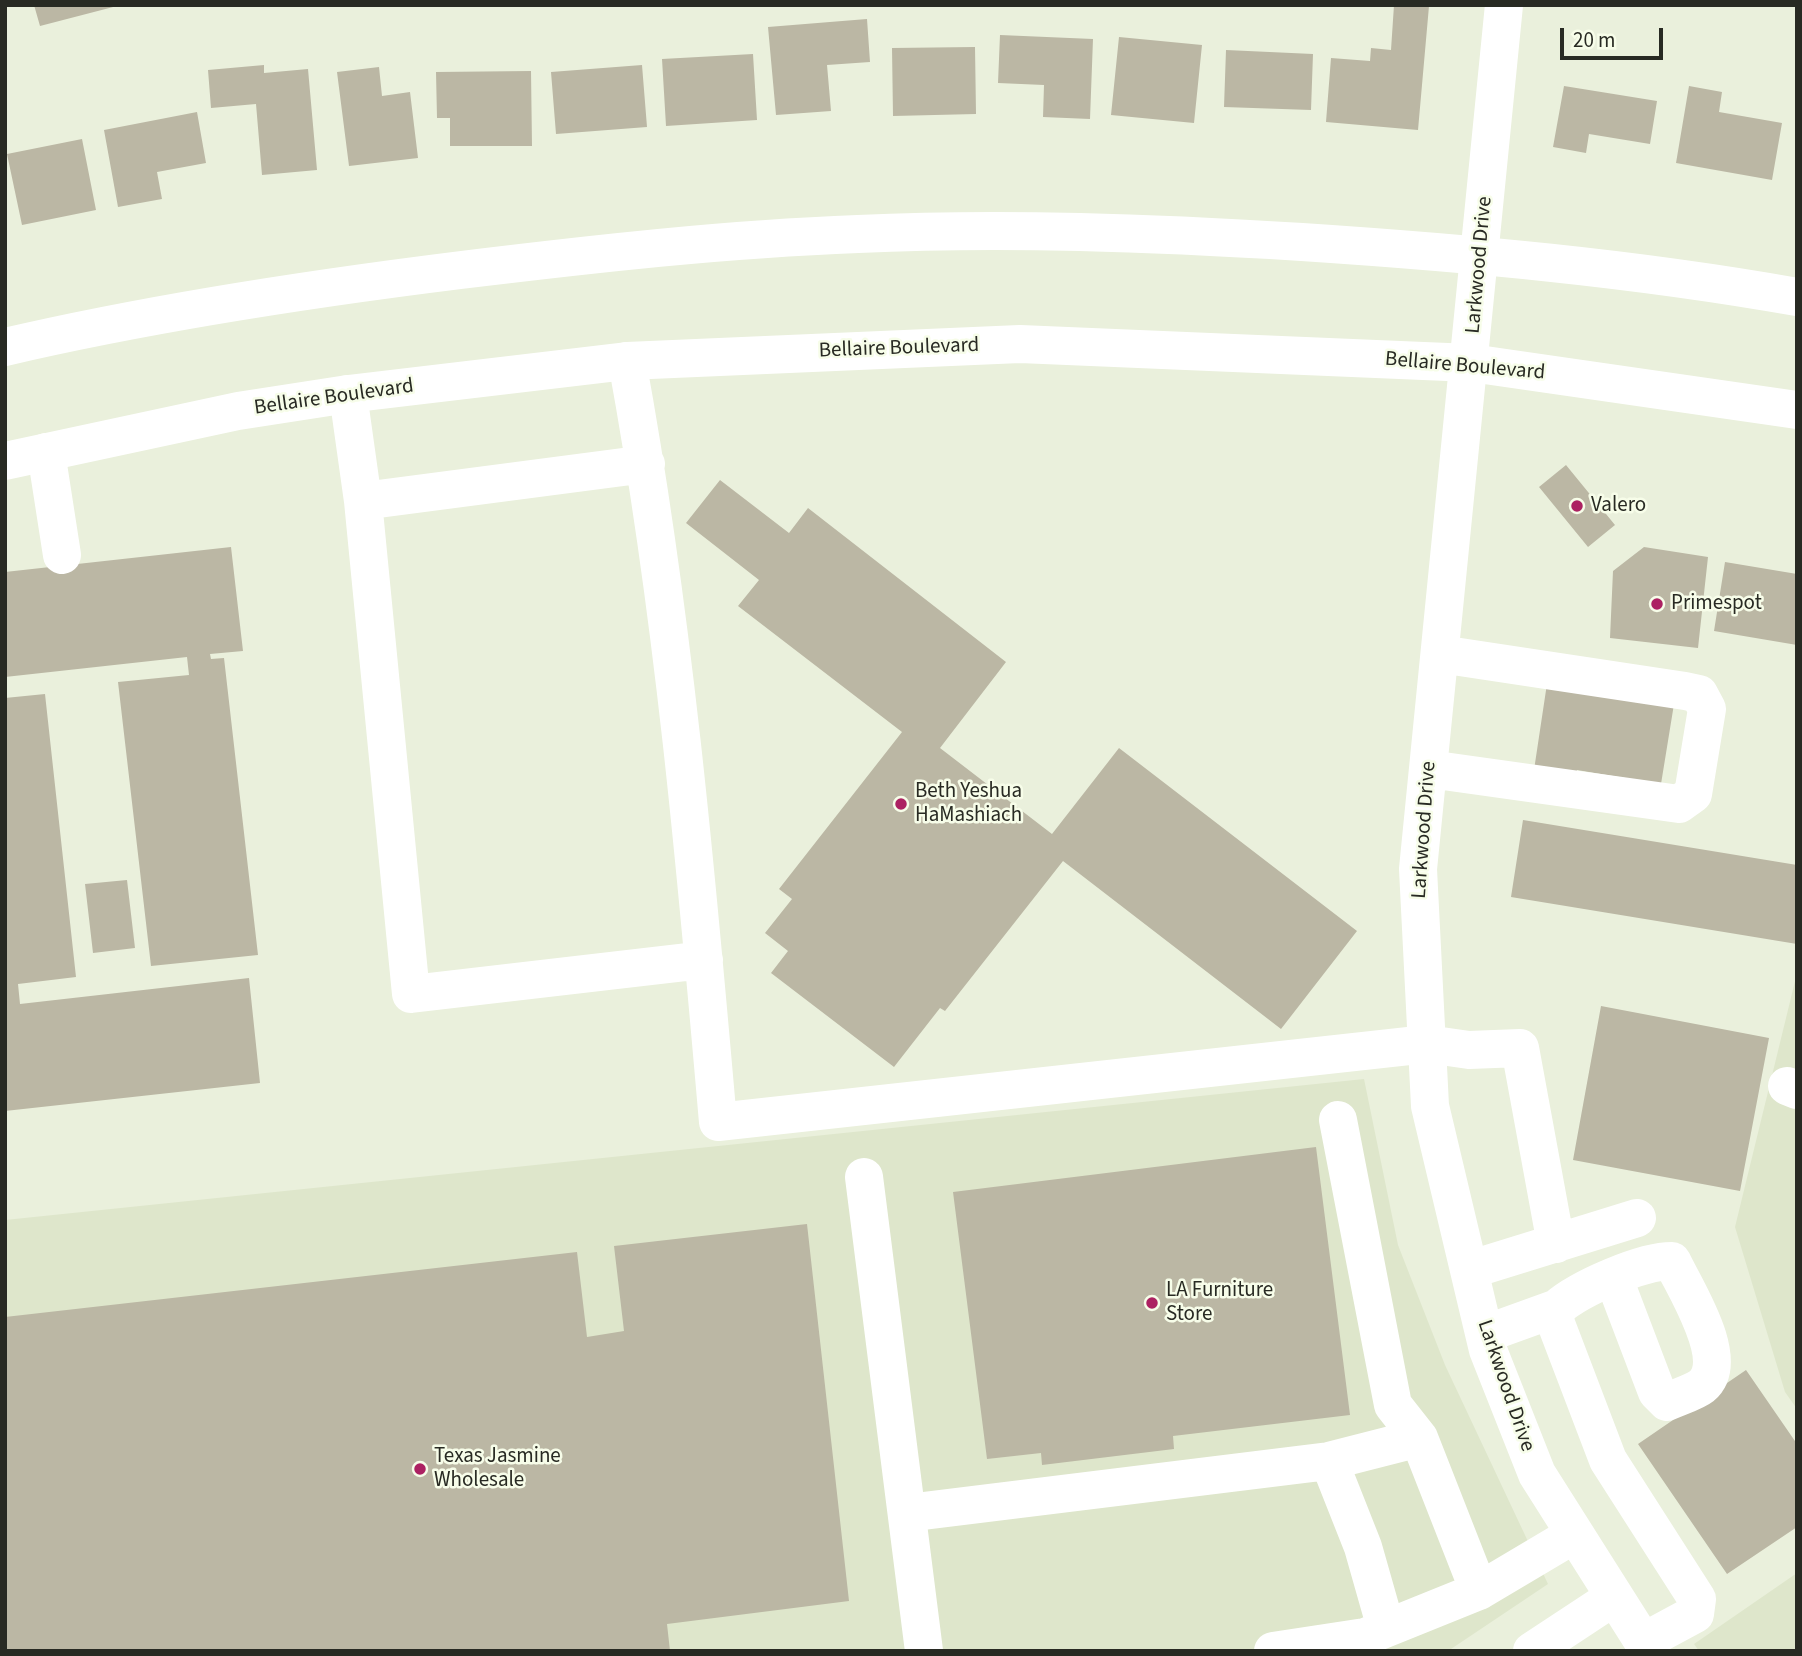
<!DOCTYPE html>
<html>
<head>
<meta charset="utf-8">
<style>
	body { margin:0 }
	#map { position:relative; width:1802px; height:1656px; overflow:hidden; background:#eaf0dc; font-family:"Source Sans 3",sans-serif }
	canvas { display:block }
	.frame { position:absolute; inset:0; border:7px solid #282a23; pointer-events:none }
	.scale { position:absolute; left:1560px; top:28px; width:103px; height:32px; box-sizing:border-box; border:4px solid #282a23; border-top:0; padding-left:9px; font-size:21px; line-height:24px; white-space:nowrap; color:#282a23; -webkit-text-stroke:5px #f7fde9; paint-order:stroke }
</style>
</head>
<body>
<div id="map">
<canvas width="1802" height="1656"></canvas>
<div class="frame"></div>
<div class="scale">20 m</div>
</div>
<script>
const ctx = document.querySelector('canvas').getContext('2d');
ctx.lineJoin = 'round';
function paint(path, color) { ctx.fillStyle = color; ctx.fill(path, 'evenodd'); }
function strokePath(path, color, width, dash) { ctx.strokeStyle = color; ctx.lineWidth = width; ctx.lineCap = dash ? 'butt' : 'round'; ctx.setLineDash(dash || []); ctx.stroke(path); }
function drawText(font, color, halo, rows, align = 'center') {
  ctx.font = font + ' "Source Sans 3",sans-serif'; ctx.lineWidth = 5; ctx.setLineDash([]); ctx.textBaseline = 'middle'; ctx.strokeStyle = halo; ctx.fillStyle = color; for (const [text, x, y, turn = 0] of rows) {
    ctx.save(); ctx.translate(x, y); ctx.rotate((+turn || 0) * Math.PI / 180); ctx.textAlign = isNaN(turn) ? turn : align; if (halo) ctx.strokeText(text, 0, 0); ctx.fillText(text, 0, 0); ctx.restore();
  }
}
paint(new Path2D(`
	M1797,973V1409L1785,1392L1735,1227Z
	M1364,1079L1398,1245L1445,1365L1548,1584L1448,1651H5V1220Z
	M1797,1573V1651H1699L1694,1644Z`), '#dee6cb');
paint(new Path2D(`
	M34,5H117V6L40,26Z
	M1394,5L1429,6L1418,130L1326,122L1331,58L1370,61L1371,48L1391,50Z
	M867,19L870,62L827,65L831,111L776,115L768,27Z
	M1000,35L1093,39L1090,119L1043,117L1044,85L998,83Z
	M1119,37L1202,45L1194,123L1111,115Z
	M975,47L976,114L893,116L892,48Z
	M1226,50L1313,54L1311,110L1224,107Z
	M753,54L757,120L666,126L662,59Z
	M264,65V73L308,69L317,170L262,175L256,104L211,108L208,70Z
	M642,65L647,127L556,134L551,72Z
	M379,67L382,96L410,92L418,158L349,166L337,72Z
	M531,71L532,146H450V118H437L436,72Z
	M1564,86L1657,101L1650,144L1589,134L1586,153L1553,147Z
	M1689,86L1722,92L1719,112L1782,123L1772,180L1676,163Z
	M197,112L206,163L157,172L162,199L118,207L104,130Z
	M82,139L96,210L22,225L7,154Z
	M1566,465L1615,525L1588,547L1539,487Z
	M720,480L789,533L808,508L1006,662L940,748L1052,834L1119,748L1357,931L1281,1029L1063,861L945,1011L940,1008L894,1067L771,973L788,951L765,933L792,899L779,889L902,732L738,606L759,580L686,523Z
	M231,547L243,651L210,654L211,659L224,658L258,955L151,966L118,682L189,675L187,657L5,677V572Z
	M1644,547L1708,557L1698,648L1610,638L1613,571Z
	M1725,562L1797,574V645L1714,631Z
	M1548,677L1674,704L1661,784L1577,770L1575,777L1534,770Z
	M45,694L76,977L18,984L20,1004L249,978L260,1083L5,1111V698Z
	M1523,820L1797,865V944L1511,897Z
	M127,880L135,948L93,953L85,884Z
	M1601,1006L1769,1038L1740,1191L1573,1160Z
	M1316,1147L1350,1415L1173,1436L1174,1449L1042,1465L1041,1453L987,1459L953,1192Z
	M807,1224L849,1601L667,1624L670,1651H5V1317L577,1252L587,1337L624,1331L614,1246Z
	M1746,1370L1797,1444V1527L1727,1574L1638,1444Z`), '#bbb7a4');
strokePath(new Path2D(`
	M1504,5L1418,869L1430,1106L1488,1350L1537,1474L1649,1651
	M627,361C673,612 696,868 718,1122L1427,1044L1469,1050L1520,1048L1556,1244
	M348,394L363,501L411,994L704,960
	M46,452L62,555
	M363,501L646,464
	M1429,769L1679,804L1693,794L1707,709L1699,694L1685,691L1440,654
	M1787,1086L1797,1090
	M1338,1120L1393,1405L1419,1438L1479,1591
	M864,1177L924,1651
	M1469,1270L1637,1218
	M1614,1279L1657,1392L1667,1402C1677,1397 1693,1393 1702,1386C1732,1360 1685,1289 1672,1261C1642,1261 1580,1288 1557,1308L1555,1321L1608,1460L1697,1599L1695,1614L1643,1642
	M1485,1334L1557,1308
	M1329,1461L1363,1547L1386,1628
	M907,1513L1329,1461L1419,1438
	M1273,1651L1365,1637L1479,1591L1575,1534
	M1532,1651L1614,1597`), '#fff', 38);
strokePath(new Path2D(`
	M5,347C155,312 308,289 461,270C593,254 725,239 858,234C1006,227 1154,233 1302,242C1468,253 1633,268 1797,297
	M5,461L238,411L348,394L627,361L1020,344L1471,363L1797,410`), '#fff', 38);
for (const [x, y, r, color] of [
	[1577,506,7,"#ac2162"],
	[1657,604,7,"#ac2162"],
	[901,804,7,"#ac2162"],
	[1152,1303,7,"#ac2162"],
	[420,1469,7,"#ac2162"]
]) { const dot = new Path2D(); dot.arc(x, y, r, 0, 2 * Math.PI); ctx.fillStyle = color; ctx.fill(dot); strokePath(dot, '#f7fde9', 2.5); }
drawText('21px', '#282a23', '#f7fde9', [
	["Larkwood Drive",1480,265,-85],
	["Bellaire Boulevard",899,349,-2],
	["Bellaire Boulevard",1465,367,5],
	["Bellaire Boulevard",334,398,-8],
	["Larkwood Drive",1425,830,-86],
	["Larkwood Drive",1505,1386,71]
]);
drawText('21px', '#282a23', '#f7fde9', [
	["Valero",1591,506],
	["Primespot",1671,604],
	["Beth Yeshua",915,792],
	["HaMashiach",915,816],
	["LA Furniture",1166,1291],
	["Store",1166,1315],
	["Texas Jasmine",434,1457],
	["Wholesale",434,1481]
], 'left');
</script>
</body>
</html>
